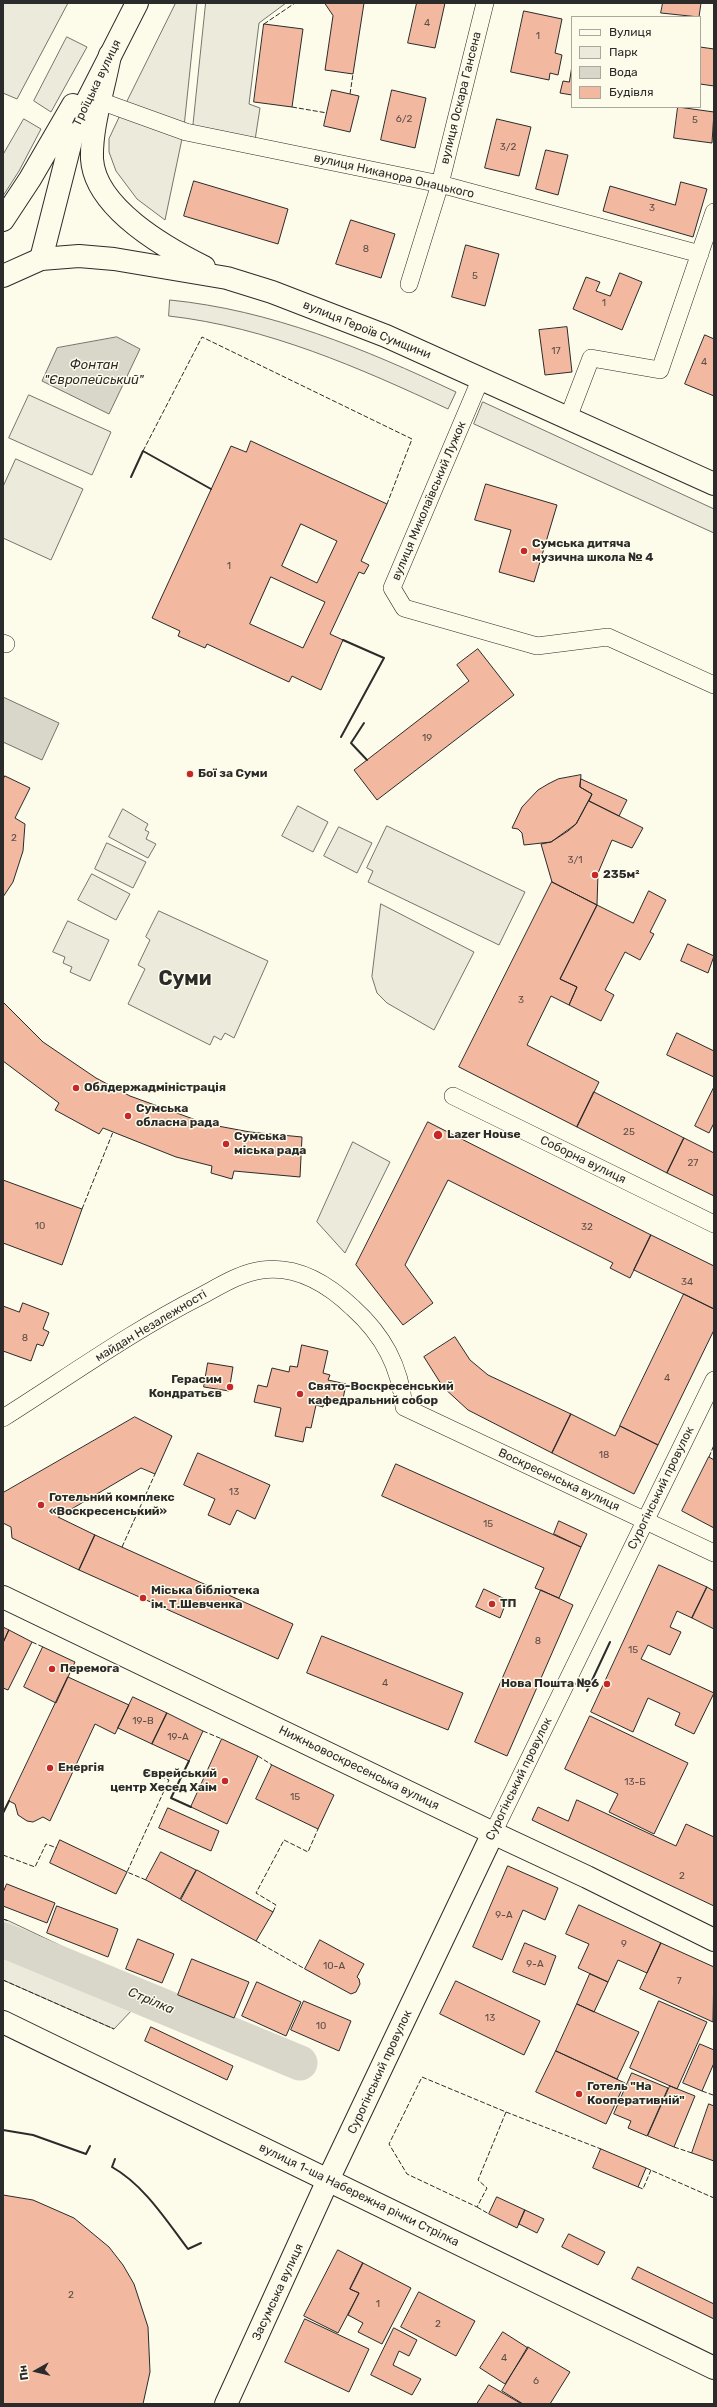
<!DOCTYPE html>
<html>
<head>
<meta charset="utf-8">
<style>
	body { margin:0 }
	#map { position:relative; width:717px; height:2407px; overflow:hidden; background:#fdfbea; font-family:Rubik,sans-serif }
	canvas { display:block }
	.frame { position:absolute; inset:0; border:4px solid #2b2b2b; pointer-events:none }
	.legend { position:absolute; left:571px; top:16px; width:130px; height:92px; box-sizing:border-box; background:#fdfbea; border:1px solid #a9a89e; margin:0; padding:5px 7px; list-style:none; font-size:12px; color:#2b2b2b }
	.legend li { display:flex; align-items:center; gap:8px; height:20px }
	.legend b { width:20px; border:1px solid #a9a89e }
	.north { position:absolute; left:16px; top:2351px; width:40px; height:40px; -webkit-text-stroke:3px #fdfbea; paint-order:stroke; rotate:262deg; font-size:11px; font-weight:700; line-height:16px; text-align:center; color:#2b2b2b }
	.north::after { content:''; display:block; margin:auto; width:14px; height:18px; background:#2b2b2b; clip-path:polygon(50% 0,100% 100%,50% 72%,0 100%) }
</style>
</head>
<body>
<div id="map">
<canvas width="717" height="2407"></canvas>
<div class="frame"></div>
<ul class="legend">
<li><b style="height:5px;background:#fdfbea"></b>Вулиця</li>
<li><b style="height:11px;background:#ecebdb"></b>Парк</li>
<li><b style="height:11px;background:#d8d7c9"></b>Вода</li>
<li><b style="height:11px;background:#f2b8a0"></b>Будівля</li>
</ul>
<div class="north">Пн</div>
</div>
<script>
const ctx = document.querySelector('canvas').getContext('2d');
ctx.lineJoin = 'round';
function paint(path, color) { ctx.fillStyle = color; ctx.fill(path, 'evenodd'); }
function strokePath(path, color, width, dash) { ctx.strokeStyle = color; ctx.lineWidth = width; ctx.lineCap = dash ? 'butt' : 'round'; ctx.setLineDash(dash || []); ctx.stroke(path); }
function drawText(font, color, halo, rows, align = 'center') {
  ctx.font = font + ' Rubik,sans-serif'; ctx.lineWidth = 3; ctx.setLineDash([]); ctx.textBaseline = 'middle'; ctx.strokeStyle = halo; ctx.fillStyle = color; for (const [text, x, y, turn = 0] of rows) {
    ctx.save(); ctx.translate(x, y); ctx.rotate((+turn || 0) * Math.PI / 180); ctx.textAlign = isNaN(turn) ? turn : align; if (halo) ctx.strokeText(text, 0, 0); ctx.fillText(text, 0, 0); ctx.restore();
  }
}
const green = new Path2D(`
	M3,3H68L17,99L3,93Z
	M176,3H197L184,127L124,108Z
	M206,3H286L259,23L249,104L260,108L255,140L193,128Z
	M67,37L87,47L51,112L34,101Z
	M121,114L183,134L165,220L137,199L116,171L109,152V139Z
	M24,119L41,129L19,171L3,196V155Z
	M170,300C271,310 365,349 456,392L448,409C360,368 267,327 169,316Z
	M29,395L111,432L92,475L9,438Z
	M483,402L714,509V533L474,424Z
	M16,459L83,489L51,560L3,538V487Z
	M298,806L328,822L313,852L282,836Z
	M123,809L148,824L145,830L149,832L146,839L156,844L148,858L109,837Z
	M387,826L525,892L499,945L368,882L373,871L367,868Z
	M339,827L372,843L357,873L324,856Z
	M107,843L146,862L133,888L95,869Z
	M92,874L130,894L116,920L78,900Z
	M381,904L474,952L434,1030L387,1003L377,993L372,977Z
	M159,911L268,961L234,1038L225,1033L221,1040L214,1036L210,1045L128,1004L145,969L138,965L150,940L146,937Z
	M68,921L109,940L90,981L70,972L72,967L63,963L65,957L53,952Z
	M353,1142L390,1162L345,1253L317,1222Z
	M3,1919L9,1921L152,1989L114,2029L3,1980Z`);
paint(green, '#ecebdb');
strokePath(green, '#74746e', 1);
const water = new Path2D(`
	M117,337L140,349L109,414L42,381L57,348Z
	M3,697L59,723L42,760L3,742Z`);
paint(water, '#d8d7c9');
strokePath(water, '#74746e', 1);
strokePath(new Path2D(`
	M3,1940L300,2063`), '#d8d7c9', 35);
const building = new Path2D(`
	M325,3H364L353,74L325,70L333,16Z
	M417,3H445L435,48L408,43Z
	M663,3H701L699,17L661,13Z
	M524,11L562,19L555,53L562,55L558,75L550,73L549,80L511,72Z
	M264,24L303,29L292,107L254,102Z
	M700,47L714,49V86L700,84Z
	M572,66V95L560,93L563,81L569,82Z
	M332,90L359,96L350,132L324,126Z
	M392,90L426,98L415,148L381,140Z
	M678,107L714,112L712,143L674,138Z
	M497,119L531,127L519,176L485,168Z
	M546,150L568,155L558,195L536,189Z
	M194,181L288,209L278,244L184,216Z
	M681,182L707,189L693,237L603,211L610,186L675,205Z
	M351,220L395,234L381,278L336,264Z
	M466,245L499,254L485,306L452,297Z
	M620,273L642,282L622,330L573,309L586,277L600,282L596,291L610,296Z
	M567,327L572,372L545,375L539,330Z
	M705,335L714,339V396L685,384Z
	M251,441L387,504L361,561L369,565L364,574L359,572L330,634L343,640L321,690L292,676L289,682L207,644L205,648L178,636L180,631L152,618L231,446L246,452ZM301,524L337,541L317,583L282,566ZM271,577L325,602L303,648L250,624Z
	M486,484L557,505L534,582L499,572L511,530L475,520Z
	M478,649L514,695L377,800L354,770L469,681L457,665Z
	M581,775L580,787L592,794L576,824L551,842L524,845L522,833L518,829L512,828L522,807L538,790L548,784L558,779Z
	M5,776L30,788L15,818L25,824L23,851L13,882L3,897V780Z
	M581,779L627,800L619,816L589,801L592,794L580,787Z
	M589,801L643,828L632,848L612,840L598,873L597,905L552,882L541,844L551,842L568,831L576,824Z
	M552,882L597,905L560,979L577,987L569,1005L551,996L527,1045L599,1082L577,1127L459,1067Z
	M649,891L666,900L650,932L654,934L640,960L625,952L605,990L614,995L601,1021L569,1005L577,987L560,979L597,905L633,923Z
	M688,944L714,956L708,973L681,961Z
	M3,1002L43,1042L96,1078L130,1096L207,1124L250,1132L302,1137L300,1177L234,1171L232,1179L211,1173L212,1166L176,1157L103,1128L99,1134L55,1110L59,1103L3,1061Z
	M677,1033L714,1051V1077L667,1055Z
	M714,1087V1123L709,1133L695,1126Z
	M594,1092L684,1138L667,1173L577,1127Z
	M428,1122L651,1235L630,1278L610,1268L613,1263L448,1180L405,1265L433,1303L403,1325L356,1265Z
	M684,1138L714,1153V1196L667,1173Z
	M3,1180L82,1209L62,1265L3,1243Z
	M651,1235L714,1266V1309L634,1270Z
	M684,1294L714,1309V1330L658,1445L620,1426Z
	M23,1303L49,1313L43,1329L49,1332L43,1346L37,1344L31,1361L3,1351V1306L19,1312Z
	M455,1337L470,1360L488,1375L571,1414L552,1453L468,1410L443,1387L424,1357Z
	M302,1345L328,1351L323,1373L330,1375L328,1380L346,1384L342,1404L324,1400L323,1407L316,1405L311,1428L306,1427L303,1442L275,1436L281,1408L254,1402L258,1385L267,1387L272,1368L289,1372L290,1366L297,1367Z
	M208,1363L233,1367L229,1391L204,1387Z
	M571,1414L615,1436L620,1426L658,1445L634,1494L552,1453Z
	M135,1417L172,1436L155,1474L141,1468L58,1517L95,1535L79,1570L12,1538L11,1527L3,1523V1493Z
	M198,1453L270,1485L255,1519L237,1510L230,1525L208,1515L215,1499L184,1485Z
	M709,1457L714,1460V1528L682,1511Z
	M396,1464L581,1547L559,1598L535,1588L544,1568L382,1496Z
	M559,1521L587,1534L581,1547L554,1534Z
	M95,1535L293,1624L278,1659L79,1570Z
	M659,1565L707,1587L692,1618L677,1611L670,1627L681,1632L670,1655L648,1645L641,1659L714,1693L694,1734L675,1725L680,1713L648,1698L633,1732L591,1712Z
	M707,1587L714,1591V1629L692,1618Z
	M484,1589L507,1600L500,1618L476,1607Z
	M541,1590L573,1605L507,1756L475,1742Z
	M3,1627L9,1630L3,1643Z
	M9,1630L32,1642L8,1690L3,1688V1643Z
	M322,1636L463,1693L448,1730L307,1673Z
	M43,1647L75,1662L56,1703L24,1687Z
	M68,1677L129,1705L115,1734L95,1724L50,1821L43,1817L33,1822L27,1821L18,1815L15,1804L9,1801Z
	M133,1697L167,1713L152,1744L118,1728Z
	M167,1713L203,1731L189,1761L152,1744Z
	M590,1716L688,1763L654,1834L609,1812L618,1794L565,1769Z
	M222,1739L258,1756L227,1824L191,1807Z
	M272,1765L334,1795L318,1829L256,1799Z
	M577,1800L676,1846L686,1824L714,1837V1906L532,1820L538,1807L568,1821Z
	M168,1808L219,1831L211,1851L159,1828Z
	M60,1840L127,1872L116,1894L50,1863Z
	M161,1852L196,1870L180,1899L146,1880Z
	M508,1866L558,1888L545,1920L523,1910L502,1960L473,1947Z
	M197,1870L273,1912L256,1941L181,1900Z
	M7,1884L55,1903L47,1923L3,1906V1893Z
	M579,1905L661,1943L647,1973L618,1960L608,1982L578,1968L589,1944L566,1934Z
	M57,1906L118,1929L108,1957L47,1933Z
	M138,1939L174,1954L162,1983L126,1969Z
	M320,1940L364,1964L357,1977L359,1979L360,1984L356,1992L351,1994L305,1969Z
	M525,1943L556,1956L545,1985L513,1972Z
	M661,1943L714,1967L713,2022L640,1989Z
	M192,1959L249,1982L234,2018L178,1995Z
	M590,1974L608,1982L594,2012L577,2004Z
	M456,1981L540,2021L524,2055L440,2014Z
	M257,1982L301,2002L286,2036L242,2016Z
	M304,2001L351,2021L339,2051L291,2030Z
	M659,2001L707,2022L677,2089L630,2068Z
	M577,2004L639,2032L617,2079L556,2051Z
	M151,2027L233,2066L227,2080L145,2041Z
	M700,2044L714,2050V2063L702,2091L683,2083Z
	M556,2051L625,2083L606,2124L536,2092Z
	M632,2073L668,2088L647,2136L628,2128L631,2121L614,2114Z
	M670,2086L695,2096L674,2147L648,2136Z
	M709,2104L714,2106V2161L692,2153Z
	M601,2149L646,2168L638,2187L593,2168Z
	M3,2195L33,2200L74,2218L109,2247L123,2265L134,2284L148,2327L150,2372L143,2404H3Z
	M497,2197L525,2210L517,2228L489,2214Z
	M525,2210L544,2219L537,2233L519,2224Z
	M569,2234L605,2252L598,2265L562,2247Z
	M338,2250L363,2263L350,2289L359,2293L338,2333L304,2316Z
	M363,2263L411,2288L382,2344L358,2332L363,2323L348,2315L359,2293L350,2289Z
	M638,2267L714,2304V2319L632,2279Z
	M419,2292L475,2321L456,2356L401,2327Z
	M305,2319L369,2349L349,2392L285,2362Z
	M394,2328L417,2340L409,2356L399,2351L393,2365L421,2379L412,2395L371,2375Z
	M503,2332L528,2348L505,2384L480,2368Z
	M528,2347L570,2372L550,2404H523L502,2391Z
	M489,2385L520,2403L519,2404H477Z`);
paint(building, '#f2b8a0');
strokePath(building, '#2b2b2b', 1);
const street = new Path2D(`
	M89,97L186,132L440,184L700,254
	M409,284L440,184L485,3
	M481,378L392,588L404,608L537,646L608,637L714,685
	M568,418L591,358L660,370L714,212
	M3,643L6,644
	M453,1096L714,1224
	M3,1418C68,1377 132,1331 201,1296C220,1286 240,1273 262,1270C298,1265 328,1284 353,1308C383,1335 400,1366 404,1407L714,1553
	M493,1833L714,1380`);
const secondary = new Path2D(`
	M3,220L30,179L73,105
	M41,259L75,125L137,3
	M3,1597L493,1833L587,1877L714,1940
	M3,2022L714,2368
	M226,2404L328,2180L493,1833`);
const primary = new Path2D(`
	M110,55C104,89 91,125 92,159C95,208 166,248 204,267
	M3,276L41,259L79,256L114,259L227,278L272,292L386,336L714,484`);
strokePath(street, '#2b2b2b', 18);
strokePath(secondary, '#2b2b2b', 24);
strokePath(primary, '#2b2b2b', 24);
strokePath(street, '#fdfbea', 17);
strokePath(secondary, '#fdfbea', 22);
strokePath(primary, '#fdfbea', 22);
strokePath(new Path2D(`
	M264,24L295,3
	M350,94L353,74
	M292,107L327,113
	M143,451L202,337L412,439L387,504
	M82,1209L113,1132
	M709,1457L714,1445
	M122,1547L155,1474
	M32,1642L43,1647
	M203,1731L222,1739
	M258,1756L272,1765
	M3,1855L35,1867L46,1844L57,1848
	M146,1880L127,1872L169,1780L148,1771
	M273,1912L276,1905L256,1893L284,1840L308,1852L318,1829
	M3,1919L9,1921
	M256,1941L305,1969
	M3,1980L114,2029
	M422,2077L506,2112L478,2180L487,2188L477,2207L407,2174L389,2144Z
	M702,2091L713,2095L714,2093
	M506,2112L601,2149
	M674,2147L692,2153
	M646,2168L714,2198
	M638,2187L643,2189L651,2170
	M477,2207L489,2214`), '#2b2b2b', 1, [5, 2]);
strokePath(new Path2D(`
	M131,477L143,451L211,489
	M364,723L351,743L367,760
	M341,737L384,658L343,640
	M587,1691L610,1642
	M189,1761L171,1798L191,1807
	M3,1813L9,1801
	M3,2130L33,2135L86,2154L90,2146
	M115,2159L112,2167C144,2185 166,2220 188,2249L201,2243`), '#2b2b2b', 2);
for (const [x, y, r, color] of [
	[524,551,4,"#c62828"],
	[190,774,4,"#c62828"],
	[595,875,4,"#c62828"],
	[76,1088,4,"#c62828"],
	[128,1116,4,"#c62828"],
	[438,1135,5,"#c62828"],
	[226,1144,4,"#c62828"],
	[230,1387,4,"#c62828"],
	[300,1394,4,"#c62828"],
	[41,1505,4,"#c62828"],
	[143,1598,4,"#c62828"],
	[492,1604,4,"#c62828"],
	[52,1669,4,"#c62828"],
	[607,1684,4,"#c62828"],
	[50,1768,4,"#c62828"],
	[225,1781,4,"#c62828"],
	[579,2094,4,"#c62828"]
]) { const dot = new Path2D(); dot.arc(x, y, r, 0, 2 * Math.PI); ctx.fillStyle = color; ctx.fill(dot); strokePath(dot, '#fdfbea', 1.5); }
drawText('10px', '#5d4e48', null, [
	["4",427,23],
	["1",538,36],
	["6/2",404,119],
	["5",695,120],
	["3/2",508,147],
	["3",652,208],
	["8",366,249],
	["5",475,276],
	["1",604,303],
	["17",556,351],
	["4",704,362],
	["1",229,566],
	["19",427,738],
	["2",14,838],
	["3/1",575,860],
	["3",521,1000],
	["25",629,1132],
	["27",693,1163],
	["10",40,1226],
	["32",587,1227],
	["34",687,1282],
	["8",25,1338],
	["4",667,1378],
	["18",604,1455],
	["13",234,1492],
	["15",488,1524],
	["8",538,1641],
	["15",633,1650],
	["4",385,1683],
	["19-В",143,1721],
	["19-А",178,1737],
	["13-Б",635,1782],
	["15",295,1797],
	["2",682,1876],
	["9-А",504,1915],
	["9",624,1944],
	["9-А",535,1964],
	["10-А",334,1966],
	["7",679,1981],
	["13",490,2018],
	["10",321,2026],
	["2",71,2295],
	["1",378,2304],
	["2",438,2324],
	["4",504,2358],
	["6",536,2381]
]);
drawText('12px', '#2b2b2b', '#fdfbea', [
	["Троїцька вулиця",97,83,-64],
	["вулиця Оскара Гансена",461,98,-76],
	["вулиця Никанора Онацького",394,176,13],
	["вулиця Героїв Сумщини",367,330,22],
	["вулиця Миколаївський Лужок",429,501,-67],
	["Соборна вулиця",583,1160,26],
	["майдан Незалежності",151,1326,-31],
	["Воскресенська вулиця",559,1480,25],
	["Сурогінський провулок",661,1488,-64],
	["Нижньовоскресенська вулиця",359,1768,26],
	["Сурогінський провулок",519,1779,-64],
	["Сурогінський провулок",380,2072,-65],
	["вулиця 1-ша Набережна річки Стрілка",359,2195,26],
	["Засумська вулиця",278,2292,-65]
]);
drawText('bold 12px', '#2b2b2b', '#fdfbea', [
	["Сумська дитяча",532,544],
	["музична школа № 4",532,558],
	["Бої за Суми",198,774],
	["235м²",603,875],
	["Облдержадміністрація",84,1088],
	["Сумська",136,1109],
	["обласна рада",136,1123],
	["Lazer House",447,1135],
	["Сумська",234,1137],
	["міська рада",234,1151],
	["Герасим",222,1380,"right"],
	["Кондратьєв",222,1394,"right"],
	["Свято-Воскресенський",308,1387],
	["кафедральний собор",308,1401],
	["Готельний комплекс",49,1498],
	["«Воскресенський»",49,1512],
	["Міська бібліотека",151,1591],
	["ім. Т.Шевченка",151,1605],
	["ТП",500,1604],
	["Перемога",60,1669],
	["Нова Пошта №6",599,1684,"right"],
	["Енергія",58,1768],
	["Єврейський",217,1774,"right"],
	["центр Хесед Хаім",217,1788,"right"],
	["Готель \"На",587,2087],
	["Кооперативній\"",587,2101]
], 'left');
drawText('italic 13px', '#2b2b2b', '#fdfbea', [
	["Фонтан",94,365],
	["\"Європейський\"",94,380],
	["Стрілка",151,2001,23]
]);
drawText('bold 20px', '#2b2b2b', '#fdfbea', [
	["Суми",185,979]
]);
</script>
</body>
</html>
